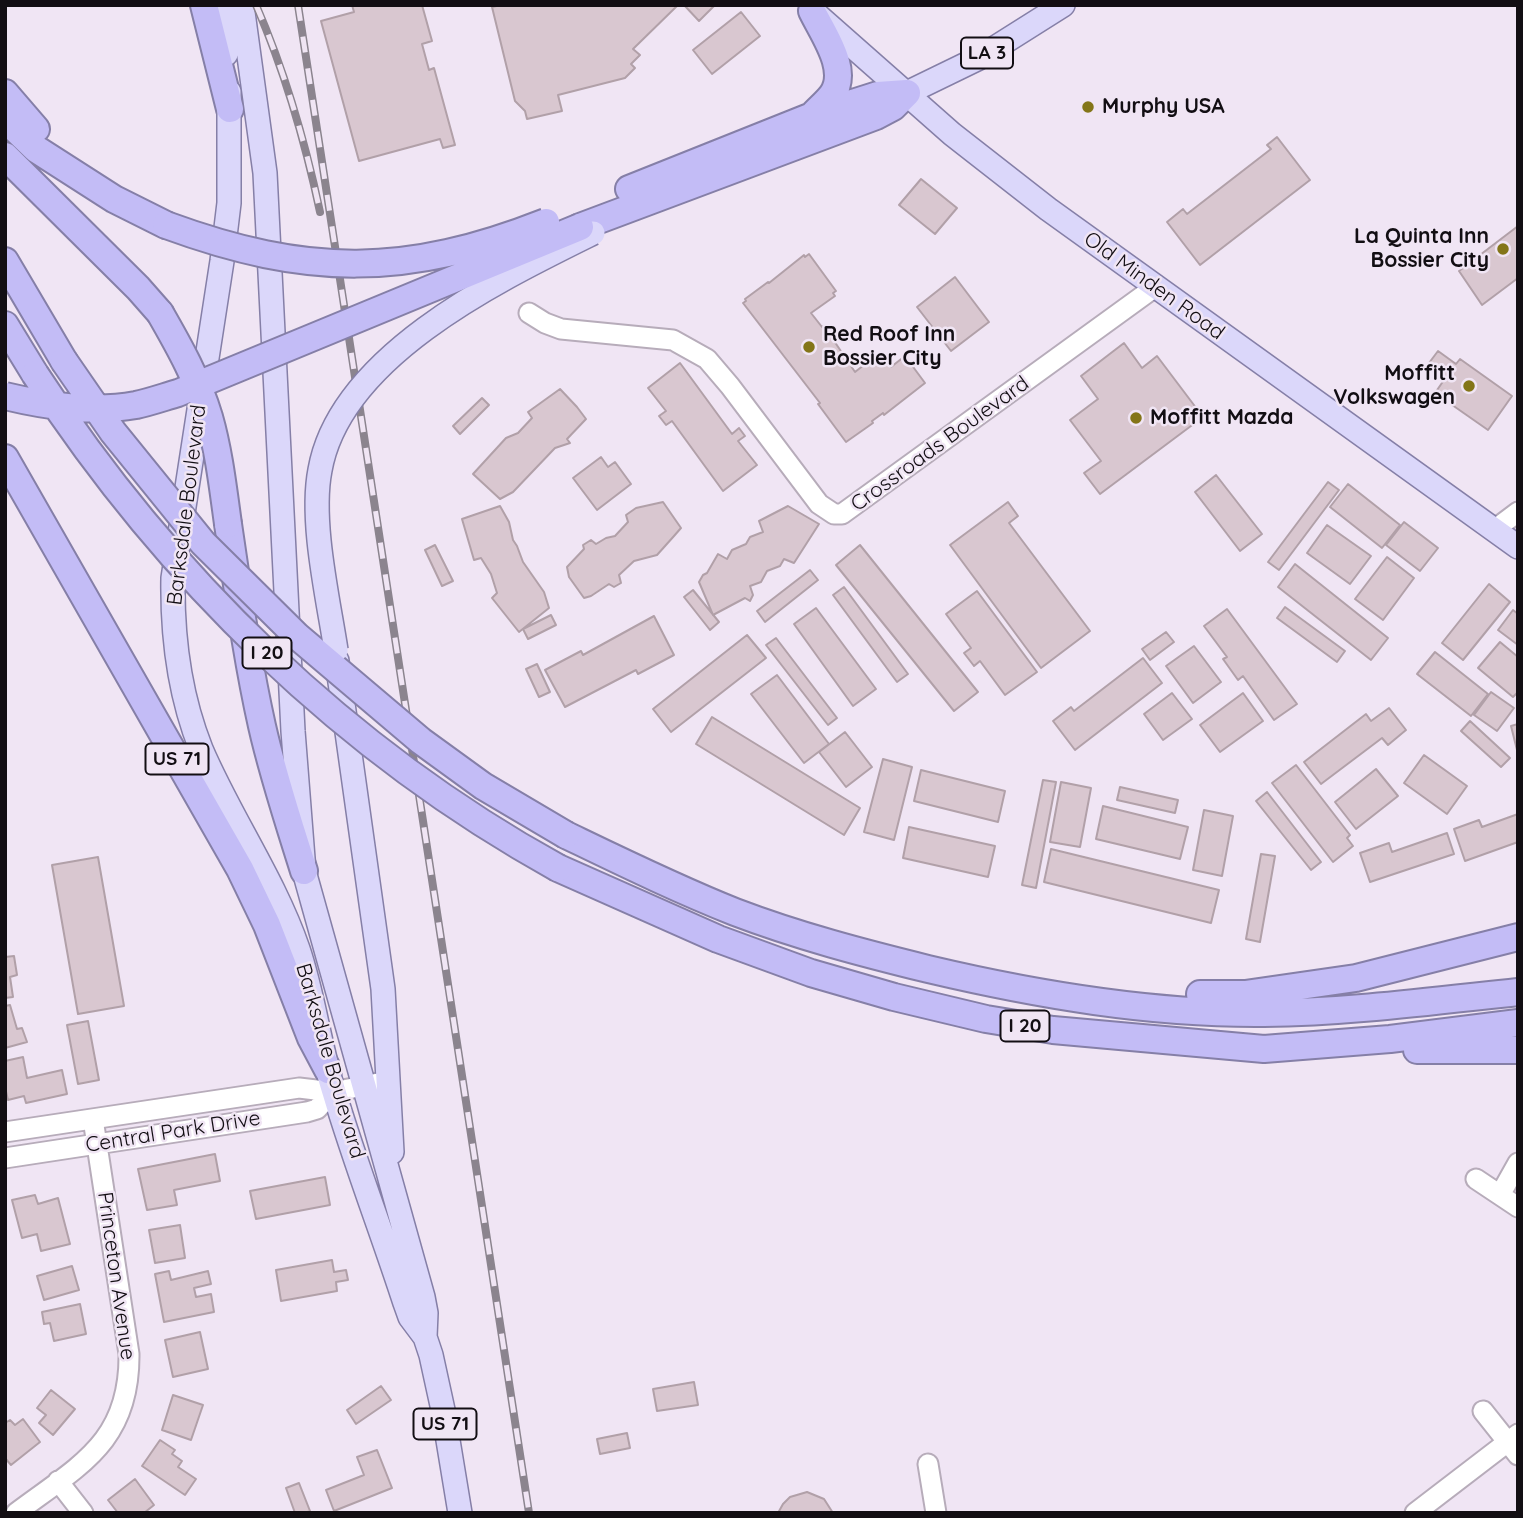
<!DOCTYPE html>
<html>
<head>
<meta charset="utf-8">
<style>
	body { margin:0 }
	#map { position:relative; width:1523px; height:1518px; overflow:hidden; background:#f0e5f4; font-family:Quicksand,sans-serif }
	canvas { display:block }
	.frame { position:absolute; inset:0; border:7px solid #120e13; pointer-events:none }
</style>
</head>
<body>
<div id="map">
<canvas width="1523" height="1518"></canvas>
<div class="frame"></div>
</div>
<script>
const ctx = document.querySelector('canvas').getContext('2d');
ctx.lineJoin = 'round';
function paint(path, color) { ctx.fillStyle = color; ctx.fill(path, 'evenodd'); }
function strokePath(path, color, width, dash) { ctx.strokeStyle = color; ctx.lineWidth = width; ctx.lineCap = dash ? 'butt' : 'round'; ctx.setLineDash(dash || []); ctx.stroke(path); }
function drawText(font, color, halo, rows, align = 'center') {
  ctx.font = font + ' Quicksand,sans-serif'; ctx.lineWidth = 5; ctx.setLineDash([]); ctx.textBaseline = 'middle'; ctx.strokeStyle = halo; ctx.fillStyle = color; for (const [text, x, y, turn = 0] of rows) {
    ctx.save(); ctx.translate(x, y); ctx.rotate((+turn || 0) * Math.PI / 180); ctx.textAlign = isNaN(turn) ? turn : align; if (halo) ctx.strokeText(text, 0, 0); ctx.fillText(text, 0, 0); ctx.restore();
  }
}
const building = new Path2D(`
	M352,5H422L432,41L422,44L429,70L434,68L455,145L443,148L440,139L359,161L321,21L354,12Z
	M501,5H678L633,49L640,55L631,64L635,68L625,78L558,95L562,111L527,119L525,111L515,101L492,7Z
	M684,5H715L699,21Z
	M741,12L760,36L712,74L693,50Z
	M1277,137L1310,180L1200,265L1167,222L1183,209L1187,214L1271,149L1267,145Z
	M921,179L957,208L935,234L899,205Z
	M1518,226V278L1482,305L1459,271Z
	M809,254L836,291L833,293L835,296L811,313L822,327L824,326L855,372L878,354L880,357L882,355L891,367L905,356L925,383L884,415L883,413L872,421L873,423L846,442L818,404L820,403L743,303L746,301L745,299L768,282L769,283L804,255L805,257Z
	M955,277L989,322L951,351L917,307Z
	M1124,343L1142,368L1157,356L1203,417L1100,494L1084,473L1101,461L1070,420L1098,399L1081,376Z
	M1438,351L1456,364L1460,359L1512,396L1488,430L1435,393L1444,380L1426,367Z
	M680,363L732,434L739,428L745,436L738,441L757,465L723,491L672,421L666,425L659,416L666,411L648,388Z
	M560,389L577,407L586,419L567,439L570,443L555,448L513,492L500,499L473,474L506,438L518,433L532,418L528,412Z
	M482,398L489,405L460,434L453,426Z
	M601,457L608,467L615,462L631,484L597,510L573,478Z
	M1216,475L1262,534L1240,551L1195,492Z
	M1328,482L1339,490L1279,570L1268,562Z
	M1348,484L1400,525L1382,548L1330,507Z
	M663,502L681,528L674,536L657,555L634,561L619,575L621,583L614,587L609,584L591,596L584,598L569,577L567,567L584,549L583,545L591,540L596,544L606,538L615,536L628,522L626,515L636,508Z
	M1008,502L1018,516L1009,523L1090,631L1041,668L950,545Z
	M500,506L509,522L513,540L517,546L523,562L544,592L549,608L519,632L492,598L497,593L491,574L481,558L474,560L462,519Z
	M788,506L819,524L794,563L784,559L780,566L767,571L761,582L750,586L753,595L750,601L745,598L713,615L699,582L703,575L707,573L718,554L727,559L732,550L746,544L750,537L763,532L759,521Z
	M1404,522L1438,548L1420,571L1386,545Z
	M1327,525L1371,556L1350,584L1307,553Z
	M435,545L453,581L442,586L425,550Z
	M860,545L978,692L954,711L836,565Z
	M1387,557L1414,578L1383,620L1355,599Z
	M1295,564L1388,638L1371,660L1278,587Z
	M810,570L818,580L765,622L757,611Z
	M1489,584L1510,602L1463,660L1442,643Z
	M844,587L908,674L897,682L833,595Z
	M693,590L719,622L710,630L684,597Z
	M977,591L1037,672L1005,695L980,661L974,666L964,653L971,648L946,614Z
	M1285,607L1345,651L1337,662L1277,618Z
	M816,608L876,689L853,706L794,624Z
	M1227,609L1297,704L1274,720L1243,676L1238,680L1223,659L1227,657L1204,626Z
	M1513,610L1518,614V645L1498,630Z
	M551,615L556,625L528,639L523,629Z
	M654,616L674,655L638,674L636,670L565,707L545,670L581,651L583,655Z
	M1166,632L1174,642L1150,660L1142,649Z
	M747,635L766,658L671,732L653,709Z
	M776,638L837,718L828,725L766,645Z
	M1500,642L1518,657V692L1513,697L1478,668Z
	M1194,646L1221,682L1193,703L1166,666Z
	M1435,652L1488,694L1471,716L1417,674Z
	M1143,658L1162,683L1075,750L1053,721L1071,707L1074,711Z
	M537,664L550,692L539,697L526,669Z
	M777,675L829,744L804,763L751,694Z
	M1491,692L1514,708L1497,731L1474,715Z
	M1172,693L1192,719L1163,740L1144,714Z
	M1243,693L1263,721L1220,752L1200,725Z
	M1389,708L1406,730L1388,745L1382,738L1321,784L1304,762L1366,714L1371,721Z
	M712,717L860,808L844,835L696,744Z
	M1470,721L1510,758L1501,767L1461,731Z
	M1518,724V754L1511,726Z
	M845,732L872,767L846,787L819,752Z
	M1424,755L1467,786L1447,814L1404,783Z
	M883,759L912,767L894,840L864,832Z
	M1296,765L1350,835L1347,838L1353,846L1333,862L1272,783Z
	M1376,769L1398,796L1356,829L1335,802Z
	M921,770L1005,791L998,822L914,801Z
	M1043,780L1056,782L1036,888L1022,885Z
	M1061,782L1091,788L1080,847L1050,842Z
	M1120,787L1178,800L1175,813L1117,800Z
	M1267,792L1321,862L1311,870L1256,801Z
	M1103,806L1188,827L1180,859L1096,839Z
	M1204,810L1233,816L1222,876L1193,870Z
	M1518,814V842L1465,861L1454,829L1479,820L1482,827Z
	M909,827L995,846L988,877L903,858Z
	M1447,833L1454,854L1370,882L1360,853L1389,843L1392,852Z
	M1051,849L1219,890L1211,923L1044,882Z
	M1261,854L1275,856L1260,942L1246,939Z
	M98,857L124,1006L78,1014L52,865Z
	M14,956L17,975L10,977L13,997L5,998V957Z
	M10,1005L17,1029L22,1028L27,1042L5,1048V1006Z
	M88,1021L99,1080L78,1084L67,1025Z
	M23,1057L27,1078L62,1070L67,1094L26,1103L24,1096L8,1100L5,1087V1061Z
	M215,1154L220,1181L174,1190L177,1205L147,1210L138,1169Z
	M325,1177L330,1205L256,1219L250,1191Z
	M35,1195L38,1204L58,1198L70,1244L41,1251L37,1234L22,1238L12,1200Z
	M180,1225L185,1258L155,1263L149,1230Z
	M332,1260L334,1272L346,1270L348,1280L336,1282L337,1291L281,1301L276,1270Z
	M72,1266L79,1290L44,1300L37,1276Z
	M169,1271L171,1280L208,1271L211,1284L194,1288L196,1297L211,1294L214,1312L164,1322L155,1274Z
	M80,1304L86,1334L54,1341L50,1323L44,1324L42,1312Z
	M200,1332L208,1369L173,1377L165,1340Z
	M694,1382L698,1405L657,1411L653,1389Z
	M381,1386L391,1400L356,1424L347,1410Z
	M51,1390L75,1409L53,1435L39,1423L46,1415L37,1408Z
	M173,1395L203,1405L191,1440L162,1430Z
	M23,1419L40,1442L11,1465L5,1458V1423L10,1420L15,1425Z
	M627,1433L630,1448L600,1454L597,1439Z
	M160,1440L175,1450L172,1454L182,1461L178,1467L196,1479L185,1495L142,1466Z
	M377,1450L392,1488L334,1511L326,1490L364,1475L357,1457Z
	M135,1479L154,1505L144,1513H118L108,1500Z
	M299,1483L310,1511L305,1513H295L286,1488Z
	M807,1492L824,1499L833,1513H778L783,1504L790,1497Z`);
paint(building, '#d9c7d0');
strokePath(building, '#b1a0a8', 2);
const minor = new Path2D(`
	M529,313L545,323L561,329L673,340L707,359L730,386L819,504L834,514H842L1155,287
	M1494,530L1518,512
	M5,1132L299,1088L333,1092L378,1083
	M5,1158L307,1112L317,1109L333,1092
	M1476,1179L1518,1207
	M1500,1195L1518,1163
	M1483,1411L1518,1455
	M928,1464L936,1513
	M58,1481L83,1513
	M16,1513C80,1465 130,1442 129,1354L93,1119
	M1415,1513L1518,1434`);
const major = new Path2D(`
	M220,5L226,54
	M242,5L265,173L293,731L304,871L423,1297L426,1313L425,1337
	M816,14L952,134L1048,209L1518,547
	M229,92V203L222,261L173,578C172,637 179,694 201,749C230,817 274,879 298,949C314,996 319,1045 334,1092C355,1163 382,1232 405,1303L410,1317L425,1337L431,1355L443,1410L460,1513
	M907,93L979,58L1063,5
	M337,661L383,989L392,1152`);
const highway = new Path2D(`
	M204,5L230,109
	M5,93L36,129
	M812,116C818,109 826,103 832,95C850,70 823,34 812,11
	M5,119L36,149L114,199L166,225
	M5,156L138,288L160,313
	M629,189L812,116L878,95L907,93
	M580,227L876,116L893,107L907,93
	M5,261L64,361
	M5,325L35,374
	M5,458L240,869L267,925L311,1038L328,1070
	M228,524C238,591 247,659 262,726C273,775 289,823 304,871
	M566,835C622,862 677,889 735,912C798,936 863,953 928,969C1038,995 1151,1014 1264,1013C1349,1012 1433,1001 1518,992
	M558,868L718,939L811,973L894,997L986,1019L1053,1030L1264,1049L1390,1039L1518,1023
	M1200,994H1245L1356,978L1518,937
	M1417,1050H1518`);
strokePath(minor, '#b7acba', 23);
strokePath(major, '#857fa7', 26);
strokePath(highway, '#857fa7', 30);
strokePath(minor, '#fff', 19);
strokePath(major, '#dbd7fa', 23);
strokePath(highway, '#c3bcf6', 26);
const rail = new Path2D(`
	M256,5C285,72 305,141 320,212
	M298,5L529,1513`);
strokePath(rail, '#8b848e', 8);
strokePath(rail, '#f0e5f4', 5, [16]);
const majorBridge = new Path2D(`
	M336,650C328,598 310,521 320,470C340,356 498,280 593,233`);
const highwayBridge = new Path2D(`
	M166,225C308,277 406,277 546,222
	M160,313C179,346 198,380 209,417C219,452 223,488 228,524
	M64,361L113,432L203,543L297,636L421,741L483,786L566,835
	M35,374C167,577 346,751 558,868
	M5,396C47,406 92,413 136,405C150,402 164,397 178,393L580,227`);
strokePath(majorBridge, '#857fa7', 26, []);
strokePath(highwayBridge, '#857fa7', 30, []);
strokePath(majorBridge, '#dbd7fa', 23);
strokePath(highwayBridge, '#c3bcf6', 26);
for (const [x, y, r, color] of [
	[1088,107,7,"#837518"],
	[1503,249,7,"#837518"],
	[809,347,7,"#837518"],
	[1469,386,7,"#837518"],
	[1136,418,7,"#837518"]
]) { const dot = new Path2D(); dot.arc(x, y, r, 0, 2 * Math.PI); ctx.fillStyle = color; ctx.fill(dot); strokePath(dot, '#f0e5f4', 2.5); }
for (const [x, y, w] of [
	[987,53,52],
	[267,653,49],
	[177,759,63],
	[1025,1026,49],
	[445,1424,63]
]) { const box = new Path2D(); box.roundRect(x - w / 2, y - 15.5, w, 31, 5); ctx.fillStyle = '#f0e5f4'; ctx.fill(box); strokePath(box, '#120e13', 2); }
drawText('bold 19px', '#120e13', null, [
	["LA 3",987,53],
	["I 20",267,653],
	["US 71",177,759],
	["I 20",1025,1026],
	["US 71",445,1424]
]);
drawText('bold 21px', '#120e13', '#f0e5f4', [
	["Murphy USA",1102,107],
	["La Quinta Inn",1489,237,"right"],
	["Bossier City",1489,261,"right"],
	["Red Roof Inn",823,335],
	["Bossier City",823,359],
	["Moffitt",1455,374,"right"],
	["Volkswagen",1455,398,"right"],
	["Moffitt Mazda",1150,418]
], 'left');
drawText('21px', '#120e13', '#f0e5f4', [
	["Old Minden Road",1154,286,36],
	["Crossroads Boulevard",940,444,-36],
	["Barksdale Boulevard",187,505,-83],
	["Barksdale Boulevard",330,1061,74],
	["Central Park Drive",173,1132,-9],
	["Princeton Avenue",116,1276,82]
]);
</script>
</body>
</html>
